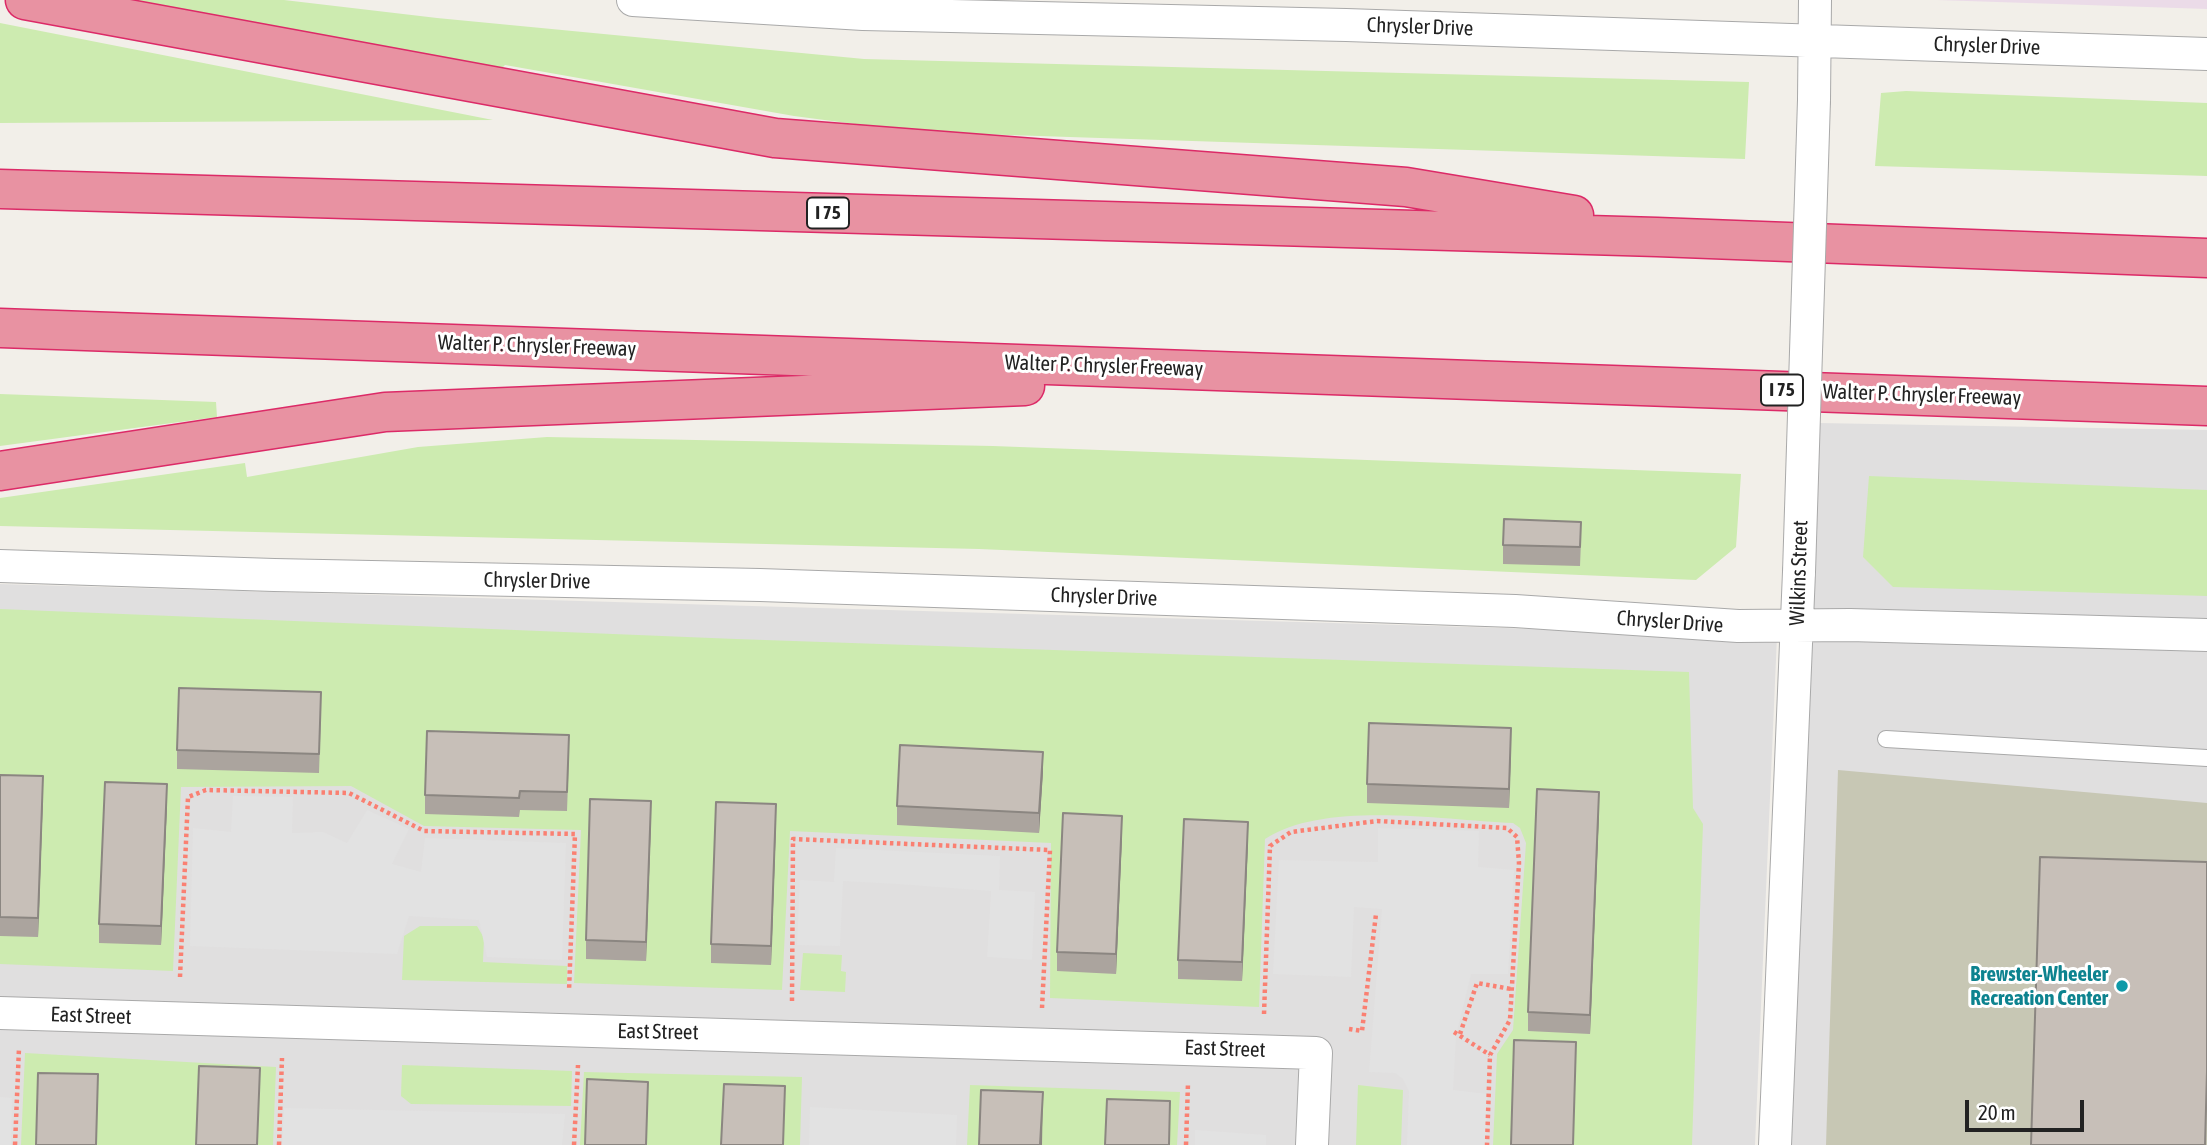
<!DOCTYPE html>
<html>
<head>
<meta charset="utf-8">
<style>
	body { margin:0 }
	#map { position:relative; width:2207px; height:1145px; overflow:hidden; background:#f2efe9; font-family:"Asap Condensed",sans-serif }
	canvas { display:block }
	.scale { position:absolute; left:1965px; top:1100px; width:119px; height:32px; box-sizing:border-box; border:4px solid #222; border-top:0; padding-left:9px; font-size:21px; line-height:24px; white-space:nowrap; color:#222; -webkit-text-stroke:5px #fff; paint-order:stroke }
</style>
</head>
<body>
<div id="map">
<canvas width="2207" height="1145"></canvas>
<div class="scale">20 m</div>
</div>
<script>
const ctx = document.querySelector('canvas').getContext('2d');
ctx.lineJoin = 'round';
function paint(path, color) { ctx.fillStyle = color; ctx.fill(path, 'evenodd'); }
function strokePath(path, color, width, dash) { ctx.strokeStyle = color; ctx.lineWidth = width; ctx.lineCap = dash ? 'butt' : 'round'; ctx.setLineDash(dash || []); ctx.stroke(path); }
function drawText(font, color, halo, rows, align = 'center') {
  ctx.font = font + ' "Asap Condensed",sans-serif'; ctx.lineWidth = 6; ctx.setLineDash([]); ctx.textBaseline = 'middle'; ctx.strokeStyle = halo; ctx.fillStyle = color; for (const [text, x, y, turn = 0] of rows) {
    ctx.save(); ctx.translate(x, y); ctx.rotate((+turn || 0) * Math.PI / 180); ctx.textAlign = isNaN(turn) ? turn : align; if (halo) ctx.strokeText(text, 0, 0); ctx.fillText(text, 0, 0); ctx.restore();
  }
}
paint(new Path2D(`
	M1819,423L2207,430V1145H1787Z
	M0,584L1777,636L1755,1145H0Z`), '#e0dfdf');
paint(new Path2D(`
	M1937,0H2207V9Z`), '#ebdbe8');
paint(new Path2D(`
	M1838,770L2207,803V1145H1826Z`), '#c7c7b4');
paint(new Path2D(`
	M118,0H284L437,18L864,59L1749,82L1745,159L916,132L794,116L505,65L498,72Z
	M0,23L493,120L0,123Z
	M1906,91L2207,103V176L1875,166L1881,93Z
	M0,394L216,402L217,417L0,446Z
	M547,437L993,446L1741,474L1736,547L1696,580L979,549L0,526V498L245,463L247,477L418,447Z
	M1869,476L2207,490V596L1893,587L1863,557Z
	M0,609L736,639L1689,672L1693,808L1703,824L1692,1145H1493L1497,1054L1513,1030L1526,843L1520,828L1513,823C1443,820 1324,800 1265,839L1259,1007L1050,998L1051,843L790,831L782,990L574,983L581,830L424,826L351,786L181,787L173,971L0,964Z
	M420,926H477L484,938L483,962L567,966V984L402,980L404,936Z
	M803,953L842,955L841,971L846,972L845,992L800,990Z
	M25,1053L276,1067L273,1145H21Z
	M402,1065L572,1071L571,1106L411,1104L401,1096Z
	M584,1072L802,1077L800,1145H580Z
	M970,1085L1180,1092L1177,1145H967Z
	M1358,1085L1403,1090L1401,1145H1356Z`), '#cdebb0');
paint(new Path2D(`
	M233,796L293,797L292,833L323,832L347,843L367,810L409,829L392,864L421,872L425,838L566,843L562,960L487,957L479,920L409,916L397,954L190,946L193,828L231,832Z
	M1378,828L1479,831L1478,867L1514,870L1508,974H1471L1456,1036L1453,1090L1487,1094L1486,1145H1407L1409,1091L1403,1079L1395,1073L1369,1072L1382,909L1354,907L1351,977L1273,974L1279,860L1378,862Z
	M836,848L1000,856L999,890L1035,892L1032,960L987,957L991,891L898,884L843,881L840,946L797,945L800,880L834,882Z
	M0,1097L12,1098L11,1145H0Z
	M810,1107L957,1115L956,1145H809Z
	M284,1108L565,1114L562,1145H282Z
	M1195,1130L1266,1135V1145H1195Z`), '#e2e2e2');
const lane = new Path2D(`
	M1886,739L2207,758`);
const street = new Path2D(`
	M633,0L863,14L1346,25L2207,54
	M1814,100L1815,0
	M0,566L274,575L760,585L1515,611L1738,626L1850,625L2207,635
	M0,1013L1316,1053L1312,1145
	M1775,1145L1799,572`);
const highway = new Path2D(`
	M25,0L775,138L1406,187L1574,215
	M0,189L1657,237L2207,258
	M0,328L2207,406
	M0,471L385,412L1025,386`);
strokePath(lane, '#a9a9a9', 18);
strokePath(street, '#a9a9a9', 34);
strokePath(highway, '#dc2a67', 41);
strokePath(new Path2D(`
	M180,977L188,797L206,790L349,793L424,831L575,834L569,991
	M792,1001L793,839L1050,850L1042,1008
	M1264,1014L1270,846L1291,832L1377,821L1507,828L1517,837L1519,863L1510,1020L1490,1055L1487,1145
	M1349,1029L1362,1031L1376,914
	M1454,1032L1490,1055
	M1460,1034L1477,983L1511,989
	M15,1145L19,1048
	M279,1145L282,1058
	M574,1145L578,1065
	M1186,1145L1188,1083`), '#fa8072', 4.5, [3.5, 3.5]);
strokePath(lane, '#fff', 16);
strokePath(street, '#fff', 32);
strokePath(highway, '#e892a2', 38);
const streetBridge = new Path2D(`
	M1799,572L1814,100`);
strokePath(streetBridge, '#a9a9a9', 34, []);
strokePath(streetBridge, '#fff', 32);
paint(new Path2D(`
	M1581,541L1580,566L1503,564V545Z
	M321,712L319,773L177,769V750Z
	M1511,747L1509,808L1367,803V784Z
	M569,754L567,811L520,810L519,817L425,814V795Z
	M1043,771L1039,833L897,825V806Z
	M0,775L43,795L38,937L0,936Z
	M167,803L161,945L99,943V924Z
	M1599,811L1590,1034L1528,1031V1012Z
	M651,820L646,961L586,959V940Z
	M776,823L771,965L711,963V944Z
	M1122,835L1116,974L1057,971V952Z
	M1248,841L1242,981L1178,979V960Z`), '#aba49e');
paint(new Path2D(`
	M1511,728V747L1509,808V789Z
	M1043,752V771L1039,833V813Z
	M43,776V795L38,937V918Z
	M167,784V803L161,945V926Z
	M1599,792V811L1590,1034V1015Z
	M651,801V820L646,961V942Z
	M776,804V823L771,965V946Z
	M1122,816V835L1116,974V954Z
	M1248,822V841L1242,981V962Z
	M1043,1092L1042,1145H1040Z`), '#8b8681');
const building = new Path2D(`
	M1504,519L1581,522L1580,547L1503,545Z
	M179,688L321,692L319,754L177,750Z
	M1369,723L1511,728L1509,789L1367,784Z
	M427,731L569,735L567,792L520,791L519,798L425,795Z
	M900,745L1043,752L1039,813L897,806Z
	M0,775L43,776L38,918L0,917Z
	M105,782L167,784L161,926L99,924Z
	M1537,789L1599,792L1590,1015L1528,1012Z
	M590,799L651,801L646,942L586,940Z
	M716,802L776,804L771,946L711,944Z
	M1063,813L1122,816L1116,954L1057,952Z
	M1184,819L1248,822L1242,962L1178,960Z
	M2040,857L2207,862V1071L2205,1145H2031Z
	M1514,1040L1576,1042L1573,1145H1511Z
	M199,1066L260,1068L257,1145H196Z
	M38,1073L98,1074L96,1145H36Z
	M587,1079L648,1082L646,1145H585Z
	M724,1084L785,1086L783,1145H721Z
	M981,1090L1043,1092L1040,1145H979Z
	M1107,1099L1170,1101L1169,1145H1105Z`);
paint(building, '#c7bfb8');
strokePath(building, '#8b8681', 2);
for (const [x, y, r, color] of [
	[2122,986,7,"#0f9aa8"]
]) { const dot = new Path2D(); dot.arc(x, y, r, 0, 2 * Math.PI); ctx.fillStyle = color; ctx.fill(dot); strokePath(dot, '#fff', 2.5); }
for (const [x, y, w] of [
	[828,213,42],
	[1782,390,42]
]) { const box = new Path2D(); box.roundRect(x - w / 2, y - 15.5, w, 31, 5); ctx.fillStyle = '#fff'; ctx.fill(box); strokePath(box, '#222', 2); }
drawText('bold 19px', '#222', null, [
	["I 75",828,213],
	["I 75",1782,390]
]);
drawText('21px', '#222', '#fff', [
	["Chrysler Drive",1420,27,2],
	["Chrysler Drive",1987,46,2],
	["Walter P. Chrysler Freeway",537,346,2],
	["Walter P. Chrysler Freeway",1104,366,2],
	["Walter P. Chrysler Freeway",1922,395,2],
	["Wilkins Street",1799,573,-88],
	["Chrysler Drive",537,581,1],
	["Chrysler Drive",1104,597,2],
	["Chrysler Drive",1670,622,4],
	["East Street",91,1016,2],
	["East Street",658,1032,1],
	["East Street",1225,1049,2]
]);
drawText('bold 21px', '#0d838f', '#fff', [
	["Brewster-Wheeler",2108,974],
	["Recreation Center",2108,998]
], 'right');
</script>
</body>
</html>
